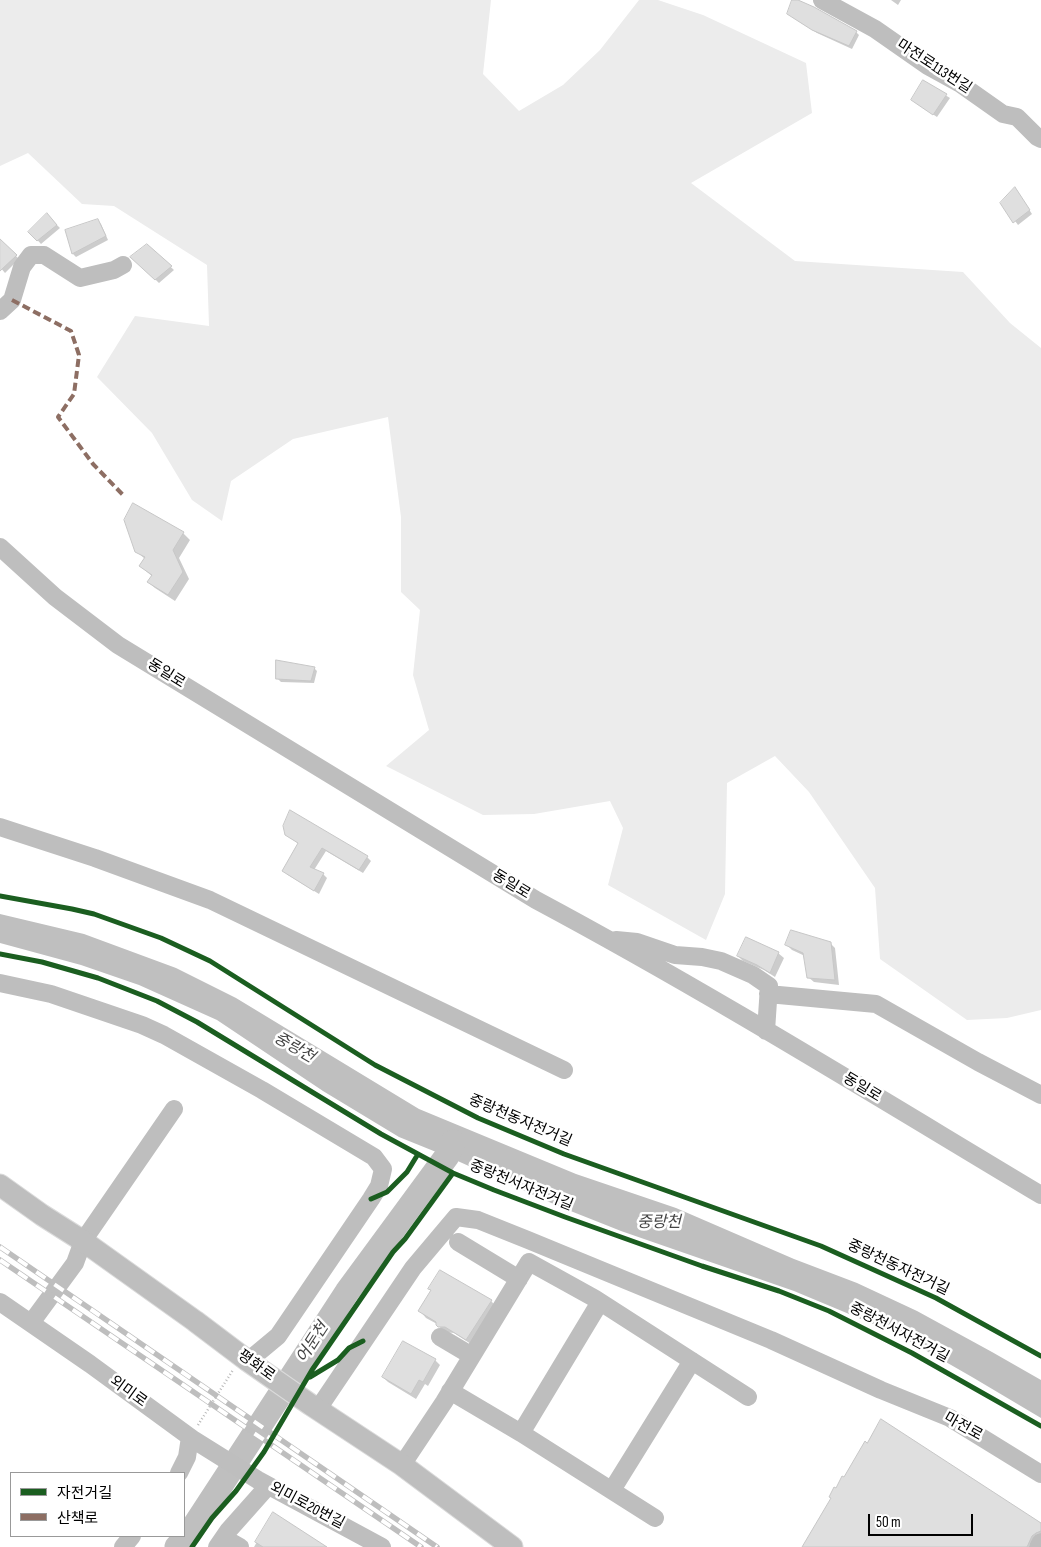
<!DOCTYPE html>
<html>
<head>
<meta charset="utf-8">
<style>
	body { margin:0 }
	#map { position:relative; width:1041px; height:1547px; overflow:hidden; background:#fff; font-family:"Sofia Sans Condensed","Noto Sans KR",sans-serif }
	canvas { display:block }
	.legend { position:absolute; left:10px; top:1472px; width:175px; height:65px; box-sizing:border-box; background:#fff; border:1px solid #999; margin:0; padding:6px 9px; list-style:none; font-size:15px; color:#000 }
	.legend li { display:flex; align-items:center; gap:10px; height:25px }
	.legend b { width:25px; border:1px solid #999 }
	.scale { position:absolute; left:868px; top:1514px; width:105px; height:22px; box-sizing:border-box; border:2px solid #000; border-top:0; padding-left:6px; font-size:15px; line-height:18px; white-space:nowrap; color:#000; -webkit-text-stroke:4px #fff; paint-order:stroke }
</style>
</head>
<body>
<div id="map">
<canvas width="1041" height="1547"></canvas>
<ul class="legend">
<li><b style="height:6px;background:#1b5e20"></b>자전거길</li>
<li><b style="height:6px;background:#8d6e63"></b>산책로</li>
</ul>
<div class="scale">50 m</div>
</div>
<script>
const ctx = document.querySelector('canvas').getContext('2d');
ctx.lineJoin = 'round';
function paint(path, color) { ctx.fillStyle = color; ctx.fill(path, 'evenodd'); }
function strokePath(path, color, width, dash) { ctx.strokeStyle = color; ctx.lineWidth = width; ctx.lineCap = dash ? 'butt' : 'round'; ctx.setLineDash(dash || []); ctx.stroke(path); }
function drawText(font, color, halo, rows, align = 'center') {
  ctx.font = font + ' "Sofia Sans Condensed","Noto Sans KR",sans-serif'; ctx.lineWidth = 5; ctx.setLineDash([]); ctx.textBaseline = 'middle'; ctx.strokeStyle = halo; ctx.fillStyle = color; for (const [text, x, y, turn = 0] of rows) {
    ctx.save(); ctx.translate(x, y); ctx.rotate((+turn || 0) * Math.PI / 180); ctx.textAlign = isNaN(turn) ? turn : align; if (halo) ctx.strokeText(text, 0, 0); ctx.fillText(text, 0, 0); ctx.restore();
  }
}
paint(new Path2D(`
	M0,0H491L483,74L519,111L563,85L600,50L639,0H658L703,15L806,63L812,113L691,183L795,261L963,272L1010,323L1041,348V1010L1007,1018L967,1020L880,959L875,888L809,792L775,756L727,783L725,894L706,940L608,885L623,828L610,801L534,814L483,815L386,766L429,730L413,675L420,610L401,592V517L388,417L293,439L231,481L222,521L192,500L152,433L97,377L135,316L209,326L207,265L114,206L82,204L28,153L0,166Z`), '#ececec');
paint(new Path2D(`
	M0,914L84,934L176,968L236,998L419,1109L576,1174L676,1208L794,1259L857,1283L917,1311L992,1352L1041,1380V1418L972,1377L897,1334L794,1291L621,1231L558,1206L451,1158L399,1137L323,1091L217,1020L139,985L81,965L0,943Z`), '#bfbfbf');
paint(new Path2D(`
	M794,0L814,8L856,32L859,35L852,49L817,33L792,17Z
	M891,0H901L898,5Z
	M924,82L950,98L937,117L916,103Z
	M1015,188L1032,214L1018,225L1002,203Z
	M47,215L60,228L41,244L30,232Z
	M97,220L101,224L108,240L76,257L73,254L67,231Z
	M4,244L19,259L5,273L0,267V250Z
	M147,245L174,270L159,283L132,257Z
	M183,533L190,540L179,558L189,579L175,601L155,588L148,582L153,577L140,566L145,559L136,551Z
	M314,668L317,671L314,683L281,682L278,679Z
	M286,835L367,857L371,861L363,873L326,851L314,870L323,874L327,878L319,894L288,875L284,871L299,844Z
	M830,943L835,948L839,985L814,982L808,977L805,956L792,950L787,945Z
	M778,953L784,958L775,977L764,970L743,961L738,956Z
	M432,1291L491,1301L498,1308L474,1346L454,1333L444,1332L437,1324L426,1318L420,1311Z
	M435,1360L440,1365L428,1386L425,1384L416,1399L388,1382L383,1377Z
	M273,1514L324,1547H254Z
	M1041,1525V1533L1037,1534L1030,1543L1029,1547H804Z`), '#0003');
strokePath(new Path2D(`
	M177,1547L189,1534L347,1292L447,1156L453,1142`), '#bfbfbf', 25);
const building = new Path2D(`
	M792,0H798L814,7L857,31L849,46L812,30L787,14Z
	M923,80L947,94L933,115L911,100Z
	M1015,187L1030,210L1013,223L1000,203Z
	M47,213L57,225L37,241L28,232Z
	M98,219L106,236L72,254L65,230Z
	M0,239L17,255L0,271Z
	M147,244L172,266L155,280L130,257Z
	M133,503L184,532L173,550L183,572L168,595L147,582L152,575L139,566L145,557L135,552L124,520Z
	M276,660L315,667L311,681L276,679Z
	M290,810L368,856L359,870L322,848L310,867L324,873L314,891L282,871L298,843L285,835L283,826Z
	M791,930L831,942L835,980L807,978L803,953L785,945Z
	M746,937L779,952L770,973L757,965L737,956Z
	M440,1270L492,1300L466,1340L445,1327H438L436,1325V1322L418,1311L431,1290L428,1289Z
	M403,1341L436,1359L423,1382L419,1380L411,1394L382,1377Z
	M881,1419L1041,1523V1531L1036,1533L1032,1536L1027,1547H802L831,1498L829,1497L834,1487L836,1488L842,1476L844,1477L865,1441L867,1443Z
	M273,1512L327,1547H263L255,1542Z`);
paint(building, '#dfdfdf');
strokePath(building, '#c7c7c7', 1);
const major = new Path2D(`
	M0,1185L42,1215L83,1241L195,1321L248,1361L311,1405L402,1465L512,1547`);
strokePath(major, '#dbdbdb', 23);
strokePath(new Path2D(`
	M198,1425L233,1370`), '#b9b9b9', 2.5, [1, 2.5]);
strokePath(new Path2D(`
	M822,0L875,29L928,66L959,83L1003,114L1017,117L1037,137L1041,139
	M0,311L12,300L22,267L31,255H44L80,278L114,270L123,265
	M0,547L55,597L118,645L536,900C708,992 874,1095 1041,1195
	M0,827L95,858L210,900L564,1070
	M616,940L637,942L675,955L702,957L721,961L753,975L769,986L766,1031
	M0,983L51,994L142,1025L164,1035L262,1090L374,1157L383,1169L379,1186L371,1199L278,1336L248,1361
	M768,994L876,1004L978,1062L1041,1095
	M458,1242L519,1279
	M0,1302L90,1364L194,1440L258,1480L382,1547
	M31,1323L75,1263L83,1241L174,1109
	M440,1337L472,1356
	M450,1391L521,1433L655,1518
	M318,1409L413,1268L456,1217L478,1220L528,1240L771,1340L881,1390L950,1418L1041,1474
	M521,1433L600,1302
	M402,1465L444,1402L529,1262L594,1298L748,1397
	M179,1473L187,1457L190,1437
	M612,1490L692,1361
	M224,1538L240,1547
	M123,1547L132,1536
	M217,1547L228,1531L268,1486
	M1038,1547L1041,1542`), '#bebebe', 18);
strokePath(major, '#bebebe', 21);
const rail = new Path2D(`
	M0,1247L437,1547
	M0,1260L421,1547`);
strokePath(rail, '#bebebe', 5.5);
strokePath(rail, '#fff', 4, [11]);
strokePath(new Path2D(`
	M12,300L71,331L79,355L74,394L58,417L93,464L125,497`), '#8d6e63', 4, [8, 4]);
strokePath(new Path2D(`
	M0,896L72,909L94,914L161,938L210,961L375,1065L478,1118L564,1154L821,1246L936,1298L1041,1356
	M0,954L42,962L98,978L157,1001L197,1022L381,1134L453,1173L494,1190L565,1217L702,1266L779,1291L829,1311L912,1353L1041,1426
	M371,1199L387,1192L407,1172L418,1154
	M310,1377L338,1360L349,1348L363,1341
	M192,1547L212,1518L236,1491L264,1452L312,1370L393,1252L405,1239L453,1173`), '#1b5e20', 5);
drawText('15px', '#000', '#fff', [
	["마전로113번길",934,67,33],
	["동일로",166,674,32],
	["동일로",511,885,31],
	["동일로",862,1088,31],
	["중랑천동자전거길",520,1121,23],
	["중랑천서자전거길",521,1186,22],
	["중랑천동자전거길",898,1268,25],
	["중랑천서자전거길",899,1333,28],
	["평화로",256,1366,36],
	["외미로",128,1392,36],
	["마전로",963,1427,29],
	["외미로20번길",307,1506,28]
]);
drawText('italic 16px', '#444', '#fff', [
	["중랑천",294,1048,30],
	["중랑천",659,1223],
	["어둔천",313,1343,-57]
]);
</script>
</body>
</html>
